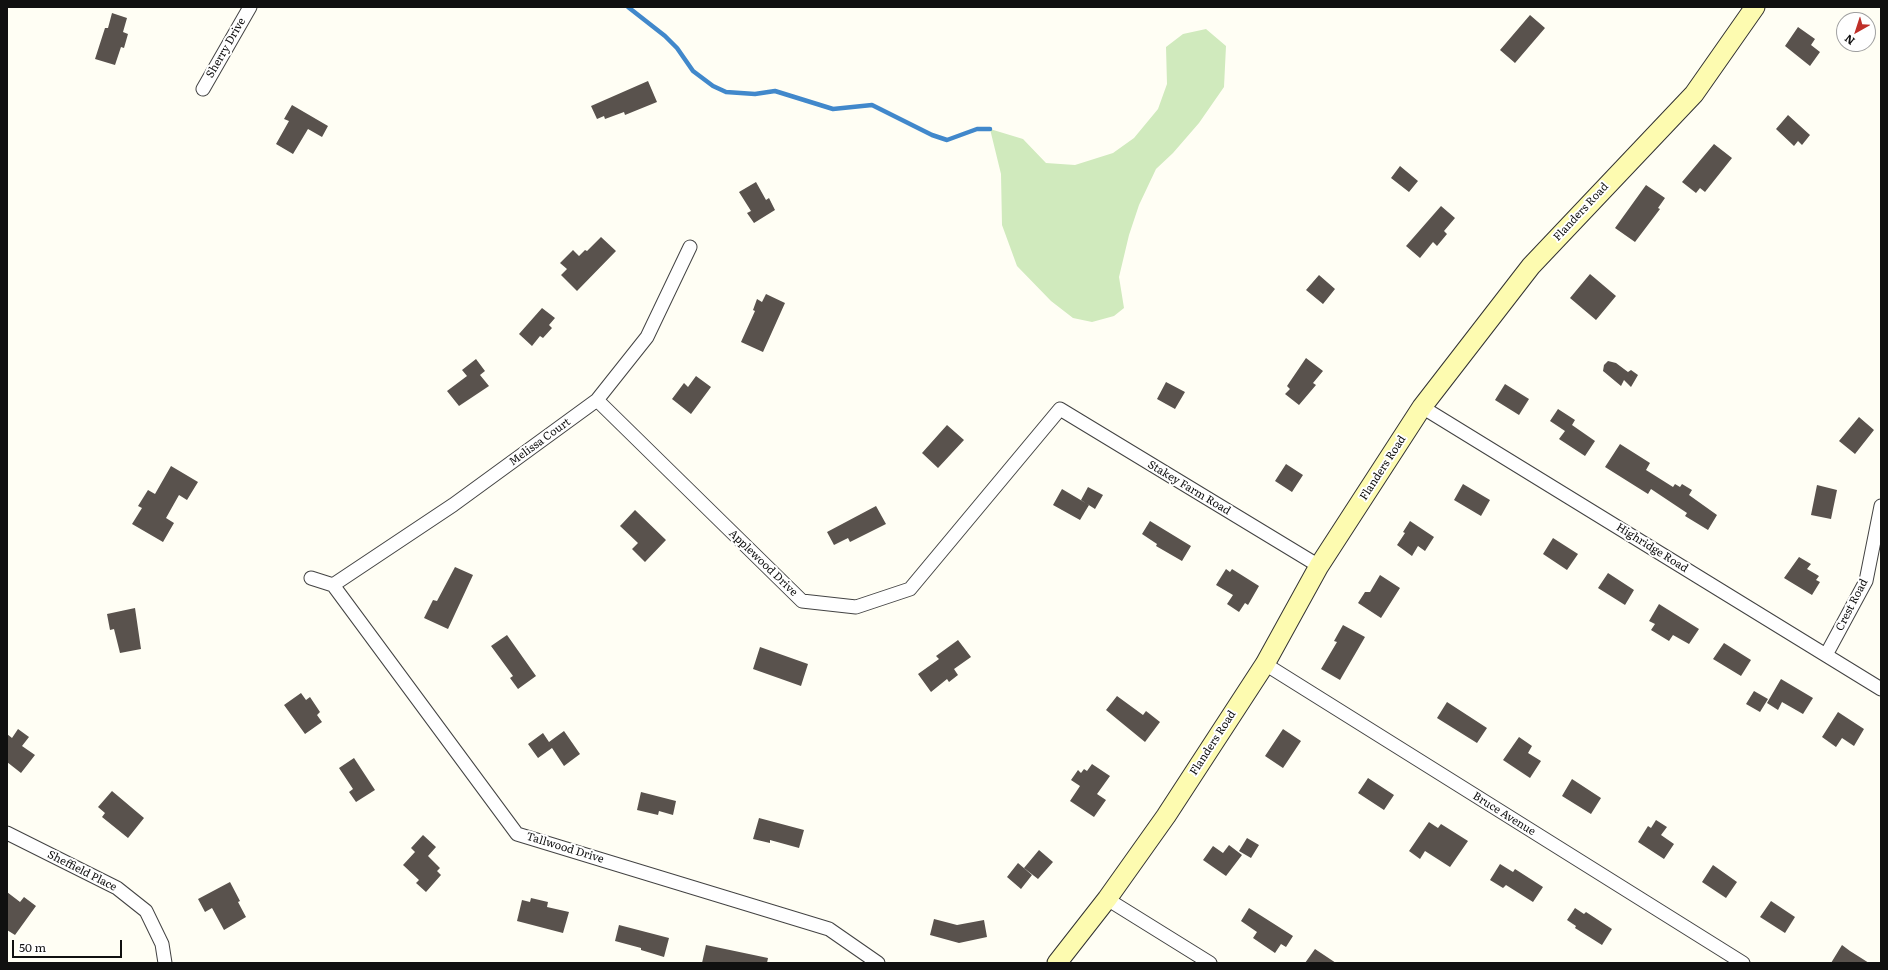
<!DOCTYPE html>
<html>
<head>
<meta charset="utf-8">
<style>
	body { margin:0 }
	#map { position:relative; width:1888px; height:970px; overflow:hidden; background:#fffef4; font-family:Literata,serif }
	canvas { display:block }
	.frame { position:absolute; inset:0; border:8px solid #101010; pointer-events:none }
	.north { position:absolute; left:1836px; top:12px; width:40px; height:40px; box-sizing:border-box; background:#fff; border:1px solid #9f9f9f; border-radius:50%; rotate:219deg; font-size:11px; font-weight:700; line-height:16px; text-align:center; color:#101010 }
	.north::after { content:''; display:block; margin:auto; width:14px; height:18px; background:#bf2f29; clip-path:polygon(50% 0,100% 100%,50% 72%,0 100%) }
	.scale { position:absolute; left:12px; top:940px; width:110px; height:18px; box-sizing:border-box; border:2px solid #101010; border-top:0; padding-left:5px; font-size:12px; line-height:14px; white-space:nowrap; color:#101010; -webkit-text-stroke:3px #fff; paint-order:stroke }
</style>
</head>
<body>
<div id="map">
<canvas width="1888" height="970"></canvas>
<div class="frame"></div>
<div class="north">N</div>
<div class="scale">50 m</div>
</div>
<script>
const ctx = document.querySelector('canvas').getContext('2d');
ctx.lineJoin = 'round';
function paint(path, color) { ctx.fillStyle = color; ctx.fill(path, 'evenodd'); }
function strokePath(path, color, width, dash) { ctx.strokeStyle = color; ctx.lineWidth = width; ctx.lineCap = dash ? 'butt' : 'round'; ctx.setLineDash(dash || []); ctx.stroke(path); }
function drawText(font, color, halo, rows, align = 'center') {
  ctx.font = font + ' Literata,serif'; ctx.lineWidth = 4; ctx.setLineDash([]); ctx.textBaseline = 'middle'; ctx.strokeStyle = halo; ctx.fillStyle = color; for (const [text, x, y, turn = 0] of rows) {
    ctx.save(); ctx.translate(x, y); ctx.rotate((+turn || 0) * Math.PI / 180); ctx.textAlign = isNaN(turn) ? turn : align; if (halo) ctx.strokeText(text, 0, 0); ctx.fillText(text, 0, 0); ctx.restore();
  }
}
paint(new Path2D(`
	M1206,29L1226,46L1224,87L1199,123L1173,153L1156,169L1139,205L1129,235L1119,277L1124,308L1114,316L1092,322L1073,318L1051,301L1017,266L1002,225L1001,174L990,129L1023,139L1046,163L1075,165L1113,153L1134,138L1158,109L1167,84L1166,47L1183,34Z`), '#d0eabd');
strokePath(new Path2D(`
	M628,7L665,36L677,48L693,71L713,86L726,92L755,94L775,91L833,109L872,105L932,135L947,140L977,129H990`), '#4188cb', 4.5);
paint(new Path2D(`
	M112,13L127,18L123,32L128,34L124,48L121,47L115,65L95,59L105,28H108Z
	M1530,15L1545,28L1515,63L1500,50Z
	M1798,27L1815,39L1811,45L1820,52L1810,66L1785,46Z
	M648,81L657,102L625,115L624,112L605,119L604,116L597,119L591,106Z
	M292,105L328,126L322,137L308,129L293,154L276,144L289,121L284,119Z
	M1788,115L1810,135L1802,145L1798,141L1794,146L1776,129Z
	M1714,144L1732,158L1705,192L1700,188L1696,193L1682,182Z
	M1400,166L1418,181L1409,192L1391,178Z
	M756,182L766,200L769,198L775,210L754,223L747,213L751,211L739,192Z
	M1646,185L1665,198L1658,208L1660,209L1635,242L1615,228Z
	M1441,206L1455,218L1444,231L1447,234L1437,246L1433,242L1420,258L1406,246Z
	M601,237L616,251L577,291L561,275L567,269L560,263L573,250L579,256L585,250L587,251Z
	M1590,274L1616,296L1596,320L1570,298Z
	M1319,275L1335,289L1323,304L1306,290Z
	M766,294L785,303L763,352L741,342L755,311L753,310L757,299L762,302Z
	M542,308L555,318L549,325L552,328L543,338L540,336L532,346L519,334Z
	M1306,358L1323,371L1313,383L1316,385L1299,405L1285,394L1290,389L1287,386Z
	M476,359L485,371L480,375L489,386L459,406L447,391L467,376L462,370Z
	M1608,361L1616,363L1628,372L1631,370L1638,375L1631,387L1624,380L1621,386L1603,371L1604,365Z
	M696,376L711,387L691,414L672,399L684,383L688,387Z
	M1166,382L1185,392L1175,409L1157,399Z
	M1505,384L1529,399L1519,415L1495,400Z
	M1558,409L1575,420L1572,425L1595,441L1585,456L1559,439L1565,431L1550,421Z
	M1859,417L1874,430L1855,454L1839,441Z
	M947,425L964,440L938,468L922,453Z
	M1620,444L1650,463L1646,470L1673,487L1675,484L1680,487L1682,484L1692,490L1689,495L1717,515L1708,530L1685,516L1687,513L1651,489L1648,494L1605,467Z
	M1286,464L1303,475L1292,492L1275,481Z
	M171,466L198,482L187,500L179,495L166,518L174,523L163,542L132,524L142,508L138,506L148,490L155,494Z
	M1463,484L1490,500L1481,516L1454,500Z
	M1817,485L1837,490L1831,519L1811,515Z
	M1088,487L1103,495L1095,509L1081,500Z
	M1062,489L1089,505L1080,520L1053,505Z
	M876,506L886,524L850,542L848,538L834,545L827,532Z
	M635,510L666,540L645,562L632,549L638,543L620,526Z
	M1150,521L1191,546L1182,561L1156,546L1157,544L1142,534Z
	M1410,521L1434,537L1425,551L1418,546L1412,556L1397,545L1405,533L1403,532Z
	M1553,538L1578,554L1567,570L1543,554Z
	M1799,557L1811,564L1807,569L1819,576L1816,580L1820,582L1812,595L1784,578Z
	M455,567L473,575L448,629L424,618L433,600L437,601Z
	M1226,569L1230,572L1232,569L1259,586L1248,605L1245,603L1239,612L1227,604L1233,595L1216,585Z
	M1608,573L1634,590L1625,605L1598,588Z
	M1380,575L1400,588L1381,618L1358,603L1365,592H1370Z
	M1659,604L1699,629L1689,644L1673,635L1669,641L1651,630L1655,624L1649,621Z
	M135,608L141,649L120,653L114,629L110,630L107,614Z
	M1343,625L1365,637L1340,680L1321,669L1337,642L1334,641Z
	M507,635L536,676L518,689L510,678L513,676L491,646Z
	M958,640L971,657L954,669L958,675L949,682L947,679L931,692L918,674L939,659L936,656Z
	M1724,643L1751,660L1741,676L1713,659Z
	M760,647L808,664L801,686L753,669Z
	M1781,679L1813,698L1803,714L1782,702L1778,710L1767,703Z
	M1754,691L1768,699L1760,712L1746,704Z
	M301,693L306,700L310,697L320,712L317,715L322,722L305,734L284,705Z
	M1117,696L1143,715L1146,711L1160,722L1145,742L1106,710Z
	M1447,702L1487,728L1477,743L1437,718Z
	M1838,712L1864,729L1854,746L1842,738L1836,747L1822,737Z
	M18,729L29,737L22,746L35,755L21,773L7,762V734L12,738Z
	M1283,729L1301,741L1283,768L1265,756Z
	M564,731L580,754L564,766L552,748L538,758L528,744L543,733L549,742Z
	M1519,737L1532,746L1528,753L1541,761L1530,778L1503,760Z
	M354,758L375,790L356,802L349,792L353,789L339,768Z
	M1092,764L1110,776L1097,794L1106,800L1094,817L1070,801L1080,786L1071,780L1078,770L1081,773L1084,769L1087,771Z
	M1368,778L1394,795L1384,810L1358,793Z
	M1572,779L1601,798L1591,814L1562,796Z
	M112,791L144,818L128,838L102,817L105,813L98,807Z
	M641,792L676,801L673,815L659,811L658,815L637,810Z
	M759,818L804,830L799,848L770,840V843L753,839Z
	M1656,820L1667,827L1661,835L1674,844L1664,859L1638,842L1648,826L1651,828Z
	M1429,822L1438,828L1441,824L1468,841L1450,867L1425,851L1420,859L1409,851Z
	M423,835L436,847L428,856L440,868L437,871L441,875L426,892L416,883L419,880L403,865L415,852L411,848Z
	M1247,838L1259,845L1251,858L1239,851Z
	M1229,845L1242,855L1226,876L1203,860L1213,846L1223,853Z
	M1039,850L1053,862L1038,879L1024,868Z
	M1018,863L1032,875L1021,889L1007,877Z
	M1500,864L1513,872L1515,869L1543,887L1533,902L1506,885L1503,888L1490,880Z
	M1713,865L1737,882L1726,898L1702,882Z
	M230,882L240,901L238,902L246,917L224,930L212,908L205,912L198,899Z
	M7,892L20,902L24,897L36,906L15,935L7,930Z
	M531,898L548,902L547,907L569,912L563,933L517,921L522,900L530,902Z
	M1771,901L1795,917L1785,933L1760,917Z
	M1249,908L1293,936L1286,947L1281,944L1275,953L1253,938L1257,932L1241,921Z
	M1575,908L1584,914L1586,912L1612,929L1602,945L1575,928L1576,926L1567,920Z
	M934,919L957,925L984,920L987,937L959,943L930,935Z
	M619,925L669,938L664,957L641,950V948L615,941Z
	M706,945L768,958L767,963H702Z
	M1842,945L1850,951L1869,963H1831Z
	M1315,949L1336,963H1305Z`), '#59524d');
const street = new Path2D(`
	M203,89L250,7
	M597,400L802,601L856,607L910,589L1060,409L1319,566
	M1422,407L1881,689
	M311,578L333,585L517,834L829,929L878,963
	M333,585L453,505L597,400L647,337L690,247
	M1826,655L1866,581L1881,506
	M1265,664L1743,963
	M7,833L117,888L146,911L162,944L165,963
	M1107,899L1210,963`);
const secondary = new Path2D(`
	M1057,963L1107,899L1166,816L1265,664L1319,566L1422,407L1531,266L1694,94L1755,7`);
strokePath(street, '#434343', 15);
strokePath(secondary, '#323232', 21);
strokePath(street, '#fff', 13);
strokePath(secondary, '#fdfbb0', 19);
drawText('11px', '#101010', '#fff', [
	["Sherry Drive",226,48,-60],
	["Flanders Road",1581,212,-47],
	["Melissa Court",540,442,-36],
	["Flanders Road",1383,468,-57],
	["Stakey Farm Road",1189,488,31],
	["Highridge Road",1652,548,32],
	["Applewood Drive",763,563,44],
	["Crest Road",1852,605,-63],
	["Flanders Road",1213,743,-57],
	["Bruce Avenue",1504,814,32],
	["Tallwood Drive",565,848,17],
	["Sheffield Place",82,871,27]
]);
</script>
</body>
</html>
